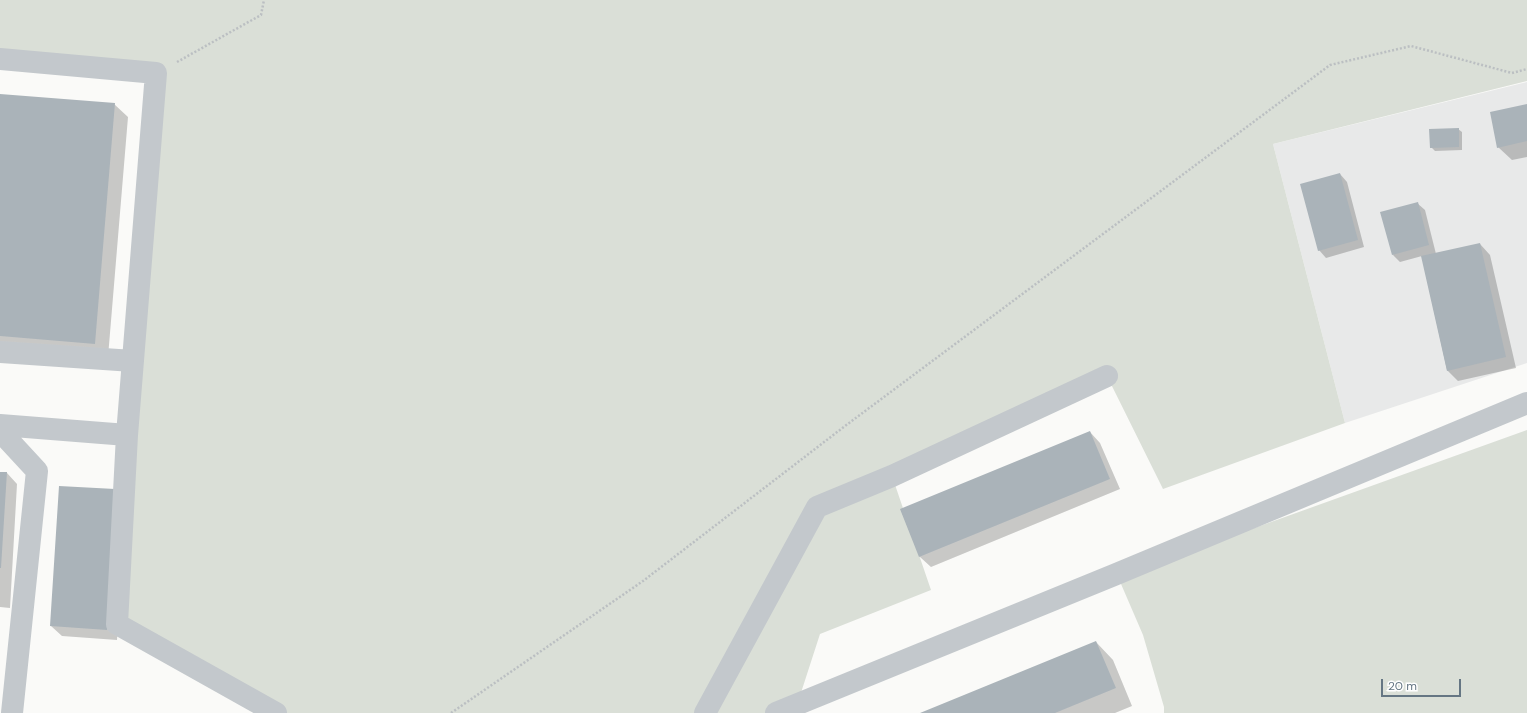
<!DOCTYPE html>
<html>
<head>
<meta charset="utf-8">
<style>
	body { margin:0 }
	#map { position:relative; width:1527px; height:713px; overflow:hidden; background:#fafaf8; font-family:"DM Sans",sans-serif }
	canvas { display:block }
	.scale { position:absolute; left:1381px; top:679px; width:80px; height:18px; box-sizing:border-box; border:2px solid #657683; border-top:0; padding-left:5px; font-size:12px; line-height:14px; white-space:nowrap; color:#657683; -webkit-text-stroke:3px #fff; paint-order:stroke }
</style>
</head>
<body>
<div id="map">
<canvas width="1527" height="713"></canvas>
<div class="scale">20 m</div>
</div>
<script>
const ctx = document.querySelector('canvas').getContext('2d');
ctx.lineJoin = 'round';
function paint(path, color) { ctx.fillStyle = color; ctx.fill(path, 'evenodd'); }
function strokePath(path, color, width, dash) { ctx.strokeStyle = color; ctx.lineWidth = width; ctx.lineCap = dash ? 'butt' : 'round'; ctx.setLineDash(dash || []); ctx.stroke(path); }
paint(new Path2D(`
	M1527,82V363L1345,423L1273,144Z`), '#e8e9e9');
paint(new Path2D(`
	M0,0H1527V81L1273,144L1345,423L1163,489L1107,376L892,476L931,590L820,634L797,705L776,713H276L117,624L156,73L0,59Z
	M1527,430V713H1164V707L1143,635L1118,577Z`), '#dadfd7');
paint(new Path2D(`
	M0,95L114,104L128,117L108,357L0,348Z
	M1527,105V157L1512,160L1498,147Z
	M1458,129L1462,132V150L1435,151L1431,147Z
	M1340,174L1347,182L1364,247L1326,258L1319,250Z
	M1417,203L1425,210L1436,254L1480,244L1490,255L1516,368L1458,381L1447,370L1422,256L1400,262L1393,255Z
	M1090,432L1100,443L1120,489L931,567L920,557L901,510Z
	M0,473H7L17,484L10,608L0,607Z
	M126,501L117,640L62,636L51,626Z
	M1096,642L1113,660L1132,706L1115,713H923Z`), '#0003');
paint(new Path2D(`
	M0,94L115,103L95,344L0,336Z
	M1527,104V141L1497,148L1490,112Z
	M1459,128V147L1430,148L1429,129Z
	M1340,173L1358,240L1318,251L1300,184Z
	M1418,202L1429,245L1392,255L1380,212Z
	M1480,243L1506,357L1447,371L1421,256Z
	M1090,431L1110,479L919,557L900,509Z
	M0,472H7L1,568H0Z
	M59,486L115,489L107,630L50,626Z
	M1096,641L1116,688L1055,713H920Z`), '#aab3b9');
strokePath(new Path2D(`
	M177,62L261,15L264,0
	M451,713L643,581L845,426L1330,65L1411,46L1512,73L1527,69`), '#bbbfc2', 2.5, [2, 2]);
strokePath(new Path2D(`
	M0,59L156,73L127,435L0,425
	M0,352L133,361
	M0,431L37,471L12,713
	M127,435L117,624L276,713
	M705,713L817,507L892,476L1107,376
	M776,713L1114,575L1527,403`), '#c3c8cc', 22);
</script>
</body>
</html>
